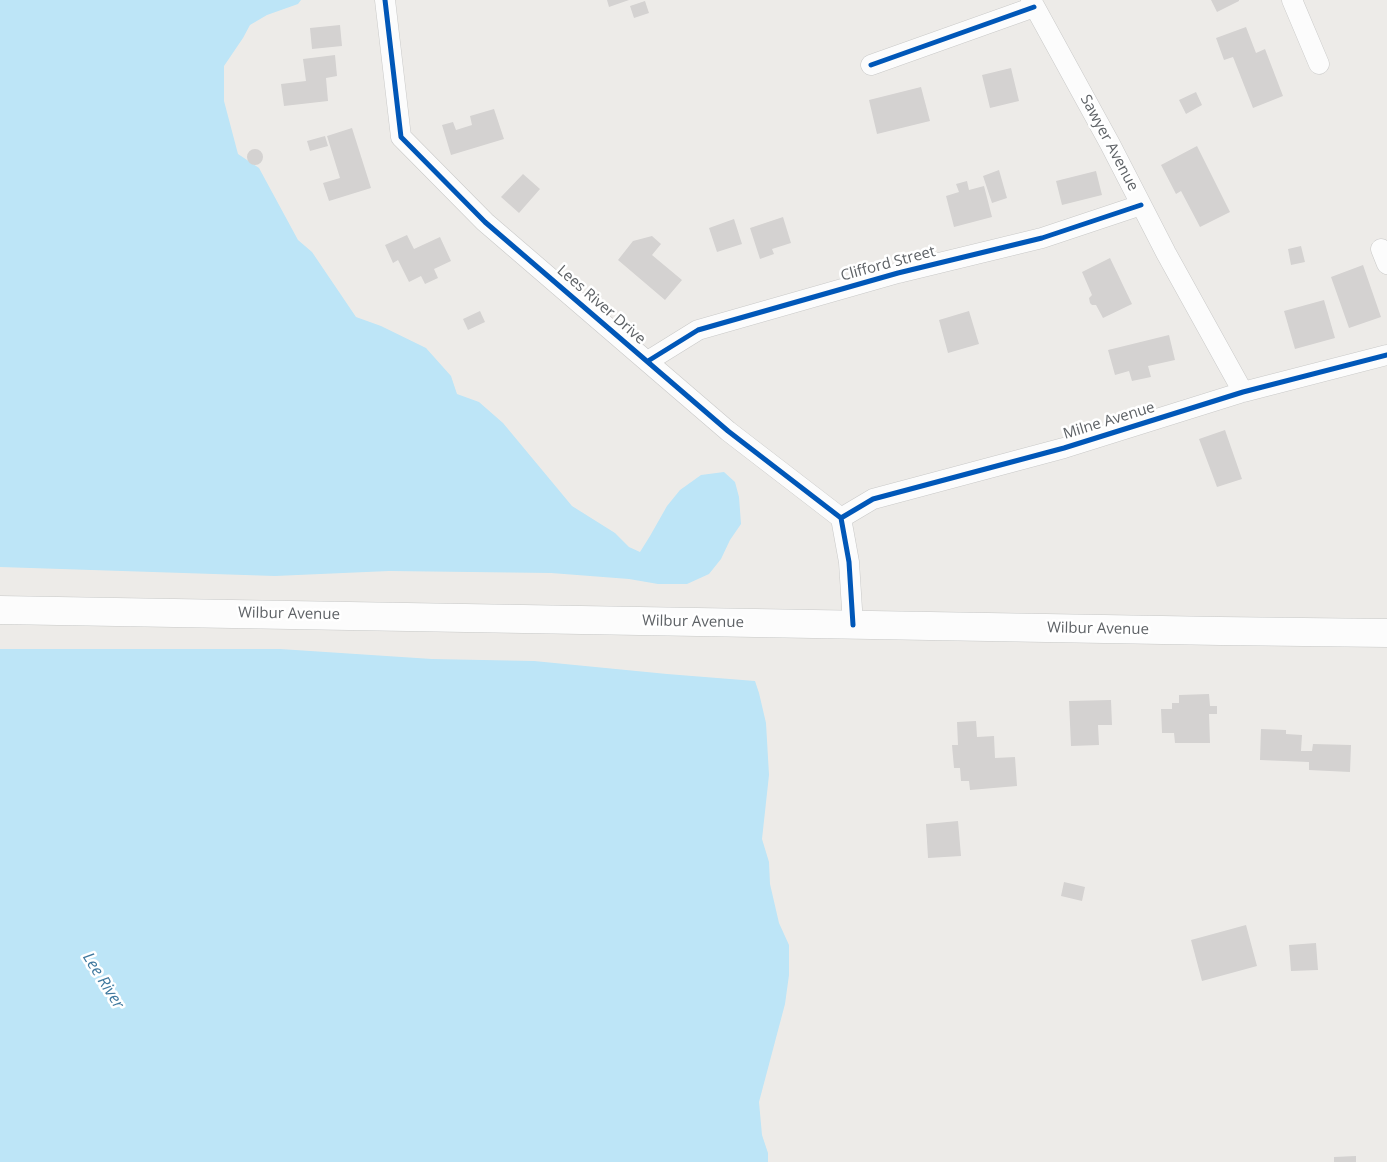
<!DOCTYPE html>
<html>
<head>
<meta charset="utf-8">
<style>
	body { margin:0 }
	canvas { display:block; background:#edebe8 }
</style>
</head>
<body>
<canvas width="1387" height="1162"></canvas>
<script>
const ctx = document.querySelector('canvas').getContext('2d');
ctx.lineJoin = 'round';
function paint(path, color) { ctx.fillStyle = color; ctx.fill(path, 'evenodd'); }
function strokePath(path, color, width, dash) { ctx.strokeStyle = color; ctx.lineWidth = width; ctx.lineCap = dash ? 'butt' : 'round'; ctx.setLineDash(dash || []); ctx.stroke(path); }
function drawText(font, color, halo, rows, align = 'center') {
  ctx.font = font + ' "Open Sans",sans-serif'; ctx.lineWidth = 5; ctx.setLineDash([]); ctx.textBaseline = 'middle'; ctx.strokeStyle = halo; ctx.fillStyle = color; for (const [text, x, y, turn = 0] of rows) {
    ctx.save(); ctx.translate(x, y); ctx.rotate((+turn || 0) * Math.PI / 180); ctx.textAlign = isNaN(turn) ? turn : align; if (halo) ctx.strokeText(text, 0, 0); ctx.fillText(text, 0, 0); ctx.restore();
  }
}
paint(new Path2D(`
	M0,0H301L298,4L267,15L250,25L243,38L224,66V101L238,154L259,168L298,240L312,252L356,317L381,326L426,348L451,376L457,394L479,402L503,423L572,506L615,533L629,547L640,552L650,536L667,506L680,490L701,475L724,472L735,482L739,497L741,524L730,540L721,559L709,574L687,584H658L629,579L551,573L389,571L275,576L0,567Z
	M0,649H280L432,659L534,661L667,674L755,681L759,693L766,723L769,775L762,839L769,862L770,884L779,923L789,945V975L785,1004L759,1102L762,1135L768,1153V1162H0Z`), '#bde5f7');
paint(new Path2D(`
	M607,0H629L609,7Z
	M1211,0H1239V1L1217,12Z
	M645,1L649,13L634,18L630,6Z
	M340,25L342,46L312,49L310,28Z
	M1246,27L1256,53L1265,49L1283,96L1253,108L1233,57L1224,60L1216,38Z
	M335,55L337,76L326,78L328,101L284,106L281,84L306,81L303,59Z
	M1011,68L1019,101L990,108L982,75Z
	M921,87L930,121L877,134L869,100Z
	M1196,92L1202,105L1186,114L1179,100Z
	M494,109L504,139L451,155L442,125L453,122L456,130L472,125L470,116Z
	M352,128L371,188L329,201L323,183L340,178L327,136Z
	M325,136L328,146L310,151L307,141Z
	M1197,146L1230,212L1200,227L1181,191L1176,194L1161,165Z
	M247 157a8 8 0 1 1 16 0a8 8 0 1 1-16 0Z
	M999,170L1007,198L992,203L983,176Z
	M1096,171L1102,195L1062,205L1056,181Z
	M523,174L540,189L519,213L501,197Z
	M967,181L969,190L984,186L992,217L954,227L946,196L959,192L956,184Z
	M783,217L791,243L772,249L774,254L760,259L750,228Z
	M734,219L742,244L717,252L709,228Z
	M407,235L414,249L440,237L451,261L434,269L438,278L425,284L421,276L409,282L398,260L393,263L385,245Z
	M652,236L661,244L652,255L682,280L665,300L618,260L633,241Z
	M1301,246L1305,262L1291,265L1288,249Z
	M1110,258L1132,304L1103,318L1096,305H1092L1090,303L1089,298L1092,295L1082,272Z
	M1363,265L1381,317L1349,328L1331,277Z
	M1324,300L1335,338L1295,349L1284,311Z
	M480,311L485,322L468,330L463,319Z
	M969,311L979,344L948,353L939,320Z
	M1169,335L1175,360L1148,366L1151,377L1132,381L1129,371L1115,375L1108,350Z
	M1225,430L1242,479L1217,487L1199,439Z
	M1209,694L1210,706H1217V714H1209L1210,743H1175L1174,733H1162L1161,709H1172V703H1179V695Z
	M1111,700L1112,725H1098L1099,745L1071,746L1069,701Z
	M976,721L977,737L994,736L995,758L1015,757L1017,786L970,790L969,781H961L960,768H954L952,745H958L957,722Z
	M1261,729L1286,730V734L1302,735L1301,751H1312L1313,744L1351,745L1350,772L1309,770V762L1260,760Z
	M958,821L961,856L928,858L926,824Z
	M1064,882L1085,887L1082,901L1061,896Z
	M1246,925L1257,966L1202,981L1191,940Z
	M1316,943L1318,970L1291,971L1289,945Z
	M1356,1156V1162H1334V1157Z`), '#d4d2d1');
const minor = new Path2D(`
	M385,0L401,137L485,222L728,431L841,518L849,562L853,625
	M1031,0L1110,144L1166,253L1243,392
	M1292,0L1319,64
	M871,65L1034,7
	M1381,249L1387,264
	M648,361L698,330L898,273L1042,238L1141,205
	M841,518L873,499L1064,448L1243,392L1387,355`);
const secondary = new Path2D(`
	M0,610L1220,631L1387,633`);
strokePath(minor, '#c9c9c8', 21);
strokePath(secondary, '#c7c8c7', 29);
strokePath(minor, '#fcfcfc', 20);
strokePath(secondary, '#fcfcfc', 28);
strokePath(new Path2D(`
	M385,0L401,137L485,222L728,431L841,518L849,562L853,625
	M871,65L1034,7
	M648,361L698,330L898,273L1042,238L1141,205
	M841,518L873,499L1064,448L1243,392L1387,355`), '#0057b8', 5);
drawText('15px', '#5e6266', '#fff', [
	["Sawyer Avenue",1109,143,62],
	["Clifford Street",888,264,-15],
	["Lees River Drive",601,305,41],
	["Milne Avenue",1109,421,-17],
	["Wilbur Avenue",289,614,1],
	["Wilbur Avenue",693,622,1],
	["Wilbur Avenue",1098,629,1]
]);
drawText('italic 16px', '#3f789e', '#fff', [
	["Lee River",103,981,58]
]);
</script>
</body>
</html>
